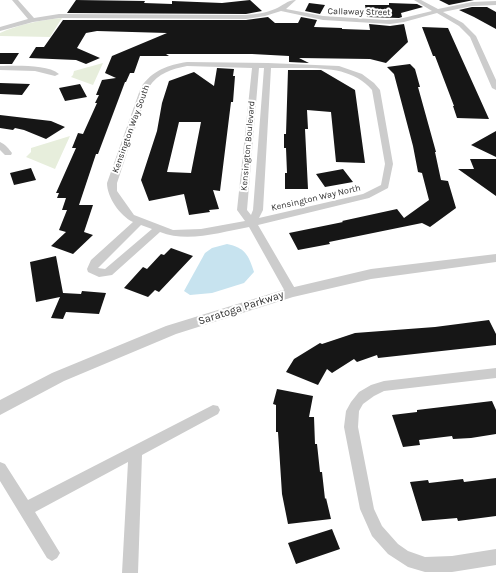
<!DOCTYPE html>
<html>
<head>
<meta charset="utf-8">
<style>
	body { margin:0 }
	canvas { display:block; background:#fff }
</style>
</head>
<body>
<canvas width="496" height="573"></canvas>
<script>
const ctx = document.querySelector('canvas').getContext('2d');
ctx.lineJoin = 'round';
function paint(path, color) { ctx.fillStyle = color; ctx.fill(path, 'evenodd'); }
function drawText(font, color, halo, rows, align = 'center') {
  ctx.font = font + ' Karla,sans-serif'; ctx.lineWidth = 4; ctx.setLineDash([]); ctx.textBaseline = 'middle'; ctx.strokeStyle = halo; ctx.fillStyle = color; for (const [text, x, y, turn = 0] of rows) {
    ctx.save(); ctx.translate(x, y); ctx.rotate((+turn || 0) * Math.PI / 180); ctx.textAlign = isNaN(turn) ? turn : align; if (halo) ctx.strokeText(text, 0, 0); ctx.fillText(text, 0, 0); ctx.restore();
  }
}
paint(new Path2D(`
	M62,18L50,37L0,36V33C20,24 41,20 62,18Z
	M103,63L93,85L71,77L73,75L74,71Z
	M70,136L55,169L26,157L31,152V148Z`), '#e7eedc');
paint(new Path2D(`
	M227,244C245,248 248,254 254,272L244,283L212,293L190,295L184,291L205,253L212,248Z`), '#c7e3ef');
paint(new Path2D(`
	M76,0L145,1L144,3L172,4V1L222,3L250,0L262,11L246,14L67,13Z
	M439,0H474L449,5Z
	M309,3L325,5L320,14L305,11Z
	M389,3L417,4L423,7L401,13L402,17L399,18L367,17L365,5H389Z
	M472,7H487L496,12V29L474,17L459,10Z
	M268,17L275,23H298L301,17L317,20L314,27L342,28V29L370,30L369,24L390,26L404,24L408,42L386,63L370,59L299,58L309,63L289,62V56L252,54H166L169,56H140L134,73H130L126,82H125L98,154H96L79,205H93L84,232L93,235L73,254L51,246L66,232L59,230L67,210H62L66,198H57L59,193H56L76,148H72L78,133L83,134L97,103H95L99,95H96L102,80L116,78L105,73L112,56L167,33L97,31L86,33L77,48L100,58L86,64L76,60L29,58L36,47H44L63,20H246Z
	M422,27L448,28L489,119L457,118L453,106H454L435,56H433Z
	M0,53H19L12,64H0Z
	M410,64L415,69L420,87H418L436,152H435L441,180L448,181L456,208L430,227L422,223L329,242L330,244L298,250L289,233L343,222L342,221L397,209L404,218L429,200L422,173L418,172L413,146L394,74L387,67Z
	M217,68L234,69L233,76H235L233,102H231L220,191L213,190L219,209L209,210L210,212L189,215L184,194L149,201L141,180L157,131L162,103L169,81L194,72L214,86ZM179,122H201L191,173L167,172Z
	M288,70H321L355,90L365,163L336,162L331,112L307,110L308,129H305L308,189H285V173H287L286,148H284V134H286Z
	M0,83L30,84L22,95L0,94Z
	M80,84L87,97L65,101L59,88Z
	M0,115L51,121L65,127L46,139L24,130L15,128L13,130L0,128Z
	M496,131V157L471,145Z
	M470,159H496V196L458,169H474Z
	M31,168L36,180L14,185L10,173Z
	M343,169L353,182L325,187L316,174Z
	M171,248L193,256L159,292L155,290L148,297L124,288L143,267L147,269L161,254L164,255Z
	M56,256L63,293L81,294L82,291L106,293L99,314L66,312L63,319L51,318L60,297L36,302L30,262Z
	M489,320L496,334V345L378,358L377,355L357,362L354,359L332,373L327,369L318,385L286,372L294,359L320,343L322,344L355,333L435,327Z
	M277,389L313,396L309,417H314L315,444H317L320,472H322L325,499L326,498L331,519L288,524L282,494L278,432H276V405L273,404Z
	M492,401L496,410V434L471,438L453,439L452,436L419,440L420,445L403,447L392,415L417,412V410Z
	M496,478V516L458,521L457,518L422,521L410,482L428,480L429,483L463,479L464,482Z
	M332,529L340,549L296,564L288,543Z`), '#161616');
paint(new Path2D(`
	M12,0H18L34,18L59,14L246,15C256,14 266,13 275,9C283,6 287,0 296,0L286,9L323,16L386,20L399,19L432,11L414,0H421L438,9L472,2L496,1V5L472,6L443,12L463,23L476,36L496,80V90L492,88L470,37L459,26L437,13L404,22L390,24L323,20L281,11L265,16L246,19L59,18L33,22L0,31V27L28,19Z
	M187,62L268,63L339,66L362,74L374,83L380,90L393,164L388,188L369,198L258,225L297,292L295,295H287L249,227C221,232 188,243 160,232L112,275L99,277L88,272L87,269L91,260L133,222C120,216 107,197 107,183L141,87C153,70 168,65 187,62ZM187,66L252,68L237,210L245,221L201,229L173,230L134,215L117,191V183L149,87C158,73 172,69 187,66ZM259,68H264L253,210L251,215L247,210ZM271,68C305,69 349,62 372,90L385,164L381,185L363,194L259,218L263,210ZM141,225L152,229L105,269L98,268Z
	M0,66C15,66 47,64 59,74L55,76L35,71L0,70Z
	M0,142C5,144 9,149 12,153L11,155H5L0,150Z
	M496,368V378L384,391L374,396L363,404L359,411L358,427L374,509L382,526L398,544L408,551L425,557L452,556L496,549V565L452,572H425L408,567L388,554L372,536L360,509L344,427L346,411L351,402L359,392L371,385L384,381Z
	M213,405L218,406L220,410L218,414L142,455L138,573H122L128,462L35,512L60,553L57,558L52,561L47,558L0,481V462L5,464L28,500Z`), '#ccc');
paint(new Path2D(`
	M496,254V262L371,279L293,297L176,334L64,381L0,415V400L52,373L166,326L286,289L371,269Z`), '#ccc');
drawText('9px', '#2f2f2f', '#fff', [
	["Callaway Street",359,12,1],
	["Kensington Way South",131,129,-70],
	["Kensington Boulevard",248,146,-85],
	["Kensington Way North",316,198,-13]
]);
drawText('11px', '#2f2f2f', '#fff', [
	["Saratoga Parkway",241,308,-18]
]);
</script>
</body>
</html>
